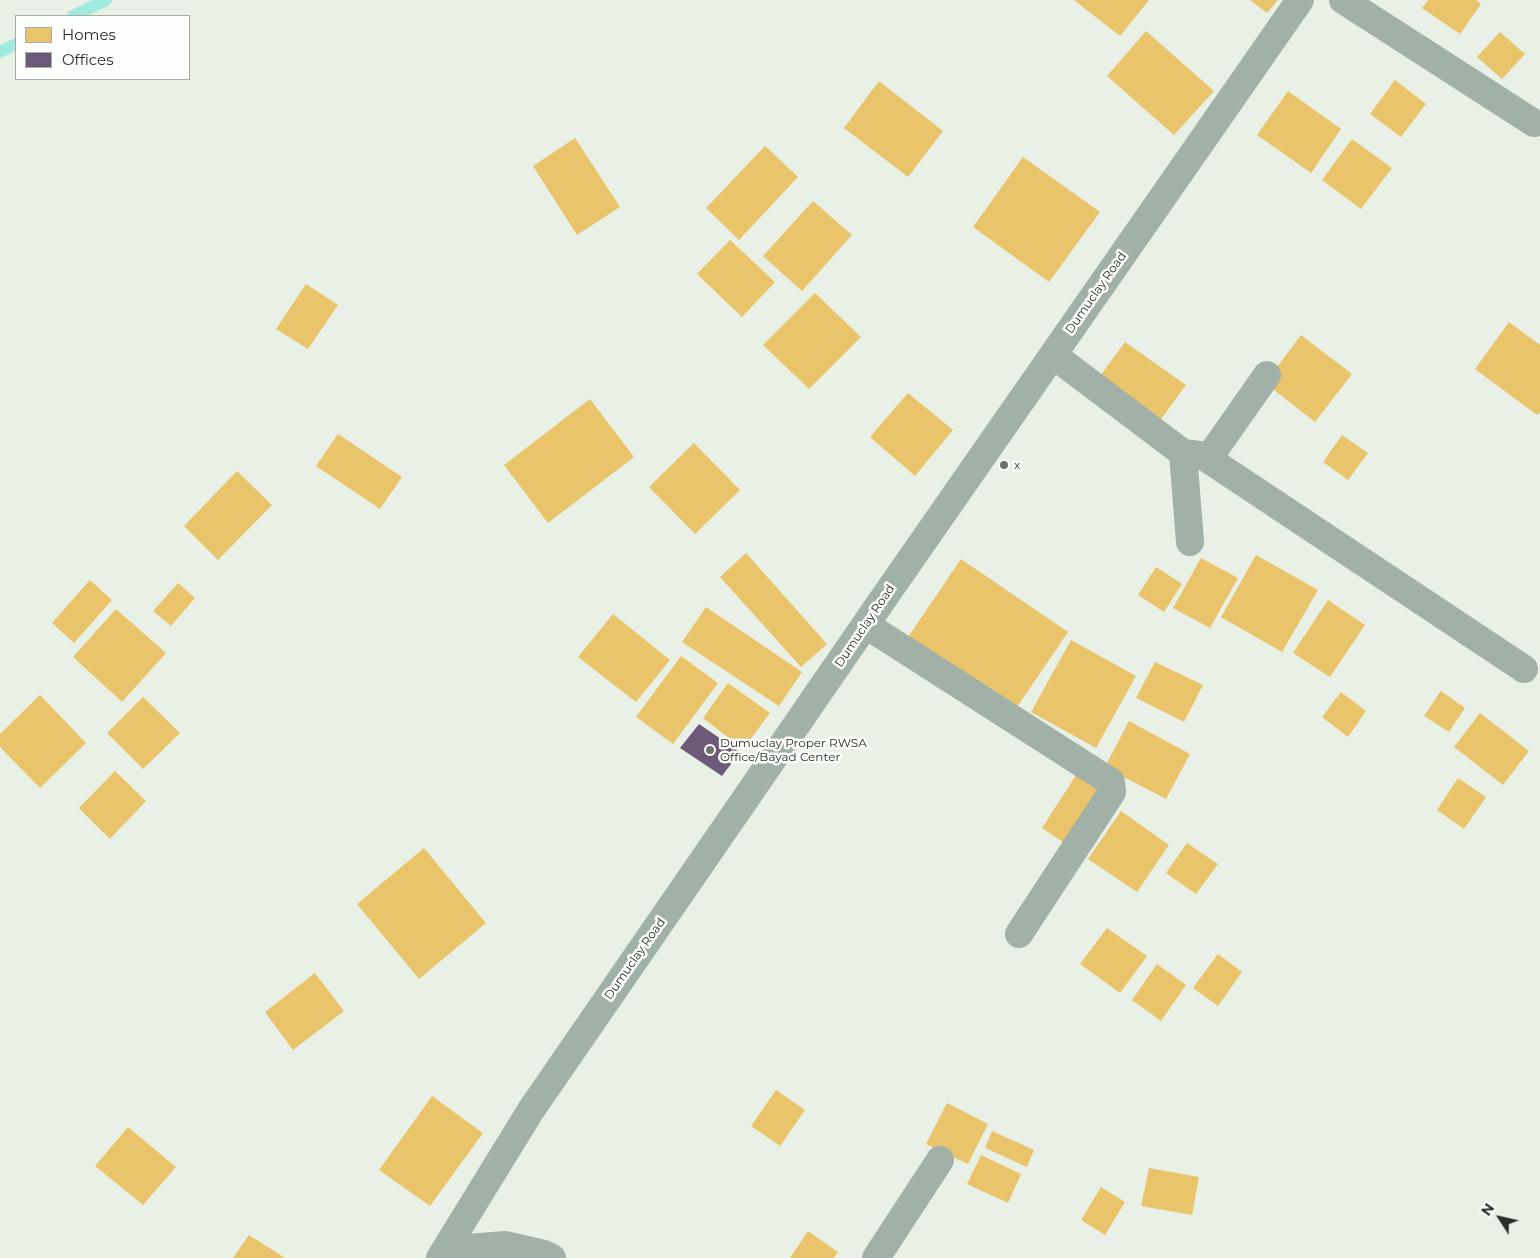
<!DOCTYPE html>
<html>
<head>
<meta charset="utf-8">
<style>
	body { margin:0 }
	#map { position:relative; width:1540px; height:1258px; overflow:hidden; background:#e9f1e6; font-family:Montserrat,sans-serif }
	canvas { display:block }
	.legend { position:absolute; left:15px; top:15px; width:175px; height:65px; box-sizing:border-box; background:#fcfffb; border:1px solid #a8aba6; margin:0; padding:6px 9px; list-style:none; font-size:15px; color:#292e26 }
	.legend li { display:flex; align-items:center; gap:10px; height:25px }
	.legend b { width:25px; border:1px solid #a8aba6 }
	.north { position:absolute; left:1475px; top:1193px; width:50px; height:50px; -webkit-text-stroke:4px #fcfffb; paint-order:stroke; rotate:305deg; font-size:14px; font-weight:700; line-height:20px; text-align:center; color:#292e26 }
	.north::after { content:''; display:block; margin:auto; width:18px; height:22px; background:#292e26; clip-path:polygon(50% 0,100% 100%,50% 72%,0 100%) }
</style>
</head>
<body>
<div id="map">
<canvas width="1540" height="1258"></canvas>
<ul class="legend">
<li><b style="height:14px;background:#e9c46a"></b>Homes</li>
<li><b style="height:14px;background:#6d597a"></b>Offices</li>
</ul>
<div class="north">N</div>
</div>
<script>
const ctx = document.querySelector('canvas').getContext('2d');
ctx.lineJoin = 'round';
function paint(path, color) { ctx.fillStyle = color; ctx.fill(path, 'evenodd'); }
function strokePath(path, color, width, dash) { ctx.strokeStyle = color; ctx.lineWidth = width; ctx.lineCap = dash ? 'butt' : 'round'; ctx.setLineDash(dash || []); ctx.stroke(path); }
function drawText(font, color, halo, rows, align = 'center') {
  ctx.font = font + ' Montserrat,sans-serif'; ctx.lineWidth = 5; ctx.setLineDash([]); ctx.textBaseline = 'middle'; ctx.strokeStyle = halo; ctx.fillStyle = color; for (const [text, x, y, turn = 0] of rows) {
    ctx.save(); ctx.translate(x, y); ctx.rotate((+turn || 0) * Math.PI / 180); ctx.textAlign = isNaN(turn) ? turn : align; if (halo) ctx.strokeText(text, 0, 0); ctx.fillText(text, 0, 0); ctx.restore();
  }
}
paint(new Path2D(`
	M1074,0H1149L1120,36Z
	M1250,0H1278L1267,13Z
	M1428,0H1476L1481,4L1460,34L1422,8Z
	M1146,31L1214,91L1174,135L1107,76Z
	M1500,32L1525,54L1502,79L1477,57Z
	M1395,80L1426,104L1401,137L1370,114Z
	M879,81L943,131L908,177L844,128Z
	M1288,91L1341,129L1311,173L1257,135Z
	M575,138L620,207L577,235L533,166Z
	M1352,139L1392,168L1361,209L1322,180Z
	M765,146L798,177L739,240L706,208Z
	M1023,157L1100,212L1049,282L973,227Z
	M813,201L852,235L802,291L763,256Z
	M730,240L775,282L742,317L697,274Z
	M306,284L338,305L308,349L276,329Z
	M815,293L861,337L809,389L763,345Z
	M1509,322L1540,345V412L1537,415L1475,369Z
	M1301,335L1352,374L1315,422L1265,383Z
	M1125,342L1186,385L1156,426L1095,383Z
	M908,393L953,430L915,476L870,437Z
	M590,399L634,457L548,523L504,465Z
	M338,434L402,477L380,509L316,466Z
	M1342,435L1368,453L1348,480L1323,462Z
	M694,443L740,490L695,534L649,487Z
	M237,471L272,505L218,560L184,526Z
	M746,553L827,644L801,667L720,577Z
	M1256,555L1318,590L1282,652L1221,617Z
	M1201,558L1238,578L1210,628L1173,608Z
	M961,559L1068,632L1011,716L904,643Z
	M1156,567L1182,584L1164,612L1138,595Z
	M90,580L112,600L74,643L52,623Z
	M178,583L195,598L171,626L153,611Z
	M1328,600L1365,625L1330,677L1293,653Z
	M706,607L802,672L779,706L682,642Z
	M116,609L166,653L122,702L73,657Z
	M613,614L670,660L636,702L578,657Z
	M1071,640L1136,676L1096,748L1031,712Z
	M681,656L718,683L673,744L636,717Z
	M1155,662L1203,685L1184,722L1136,698Z
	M728,683L770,713L743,749L703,718Z
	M1441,691L1465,708L1449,732L1424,716Z
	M1341,692L1366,711L1348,737L1322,717Z
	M40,695L86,743L40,788L0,747V734Z
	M143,697L180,733L143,769L107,733Z
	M1480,713L1529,751L1503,785L1454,747Z
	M1129,721L1190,754L1166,799L1105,767Z
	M115,771L146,801L110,839L79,808Z
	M1078,772L1106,790L1070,847L1042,828Z
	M1458,778L1486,797L1464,829L1437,810Z
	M1121,811L1169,845L1137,892L1088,859Z
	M1187,843L1218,864L1196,894L1166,873Z
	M424,848L486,923L419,979L357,904Z
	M1107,928L1147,956L1120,993L1080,964Z
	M1218,954L1242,972L1218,1006L1193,988Z
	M1157,964L1186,985L1161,1021L1132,1000Z
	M315,973L344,1011L293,1050L265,1012Z
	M776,1090L805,1110L780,1146L751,1126Z
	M432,1096L483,1133L430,1206L379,1170Z
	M947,1103L988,1124L968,1164L926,1144Z
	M128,1127L176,1167L143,1205L95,1166Z
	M992,1131L1034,1150L1027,1167L985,1148Z
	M981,1155L1021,1174L1008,1203L967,1184Z
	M1149,1168L1199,1177L1192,1215L1141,1206Z
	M1101,1187L1125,1202L1105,1235L1081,1220Z
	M808,1231L838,1252L834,1258H790Z
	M249,1235L285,1258H233Z`), '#e9c46a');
paint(new Path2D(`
	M699,724L740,752L722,776L680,748Z`), '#6d597a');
strokePath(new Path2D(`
	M73,16L106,0
	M0,52L16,44`), '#a0ebdf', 12);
strokePath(new Path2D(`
	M1343,0L1534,123
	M1053,355L1183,453L1190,542
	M1183,453L1200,455L1208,459L1524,669
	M1208,459L1267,375
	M866,625L1111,782L1112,792L1019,934
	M445,1250L505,1245L544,1254L552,1258
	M440,1258L531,1110L890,589L1300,0
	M876,1258L940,1160`), '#a2b1a7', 28);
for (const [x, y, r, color] of [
	[1004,465,5,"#6c7269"],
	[710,750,5,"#6c7269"]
]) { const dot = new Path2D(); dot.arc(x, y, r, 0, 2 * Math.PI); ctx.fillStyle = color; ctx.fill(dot); strokePath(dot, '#fcfffb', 2); }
drawText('12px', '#292e26', '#fcfffb', [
	["Dumuclay Road",1096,293,-55],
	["Dumuclay Road",865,626,-56],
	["Dumuclay Road",635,959,-55]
]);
drawText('12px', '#292e26', '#fcfffb', [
	["x",1014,465],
	["Dumuclay Proper RWSA",720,743],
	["Office/Bayad Center",720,757]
], 'left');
</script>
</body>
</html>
